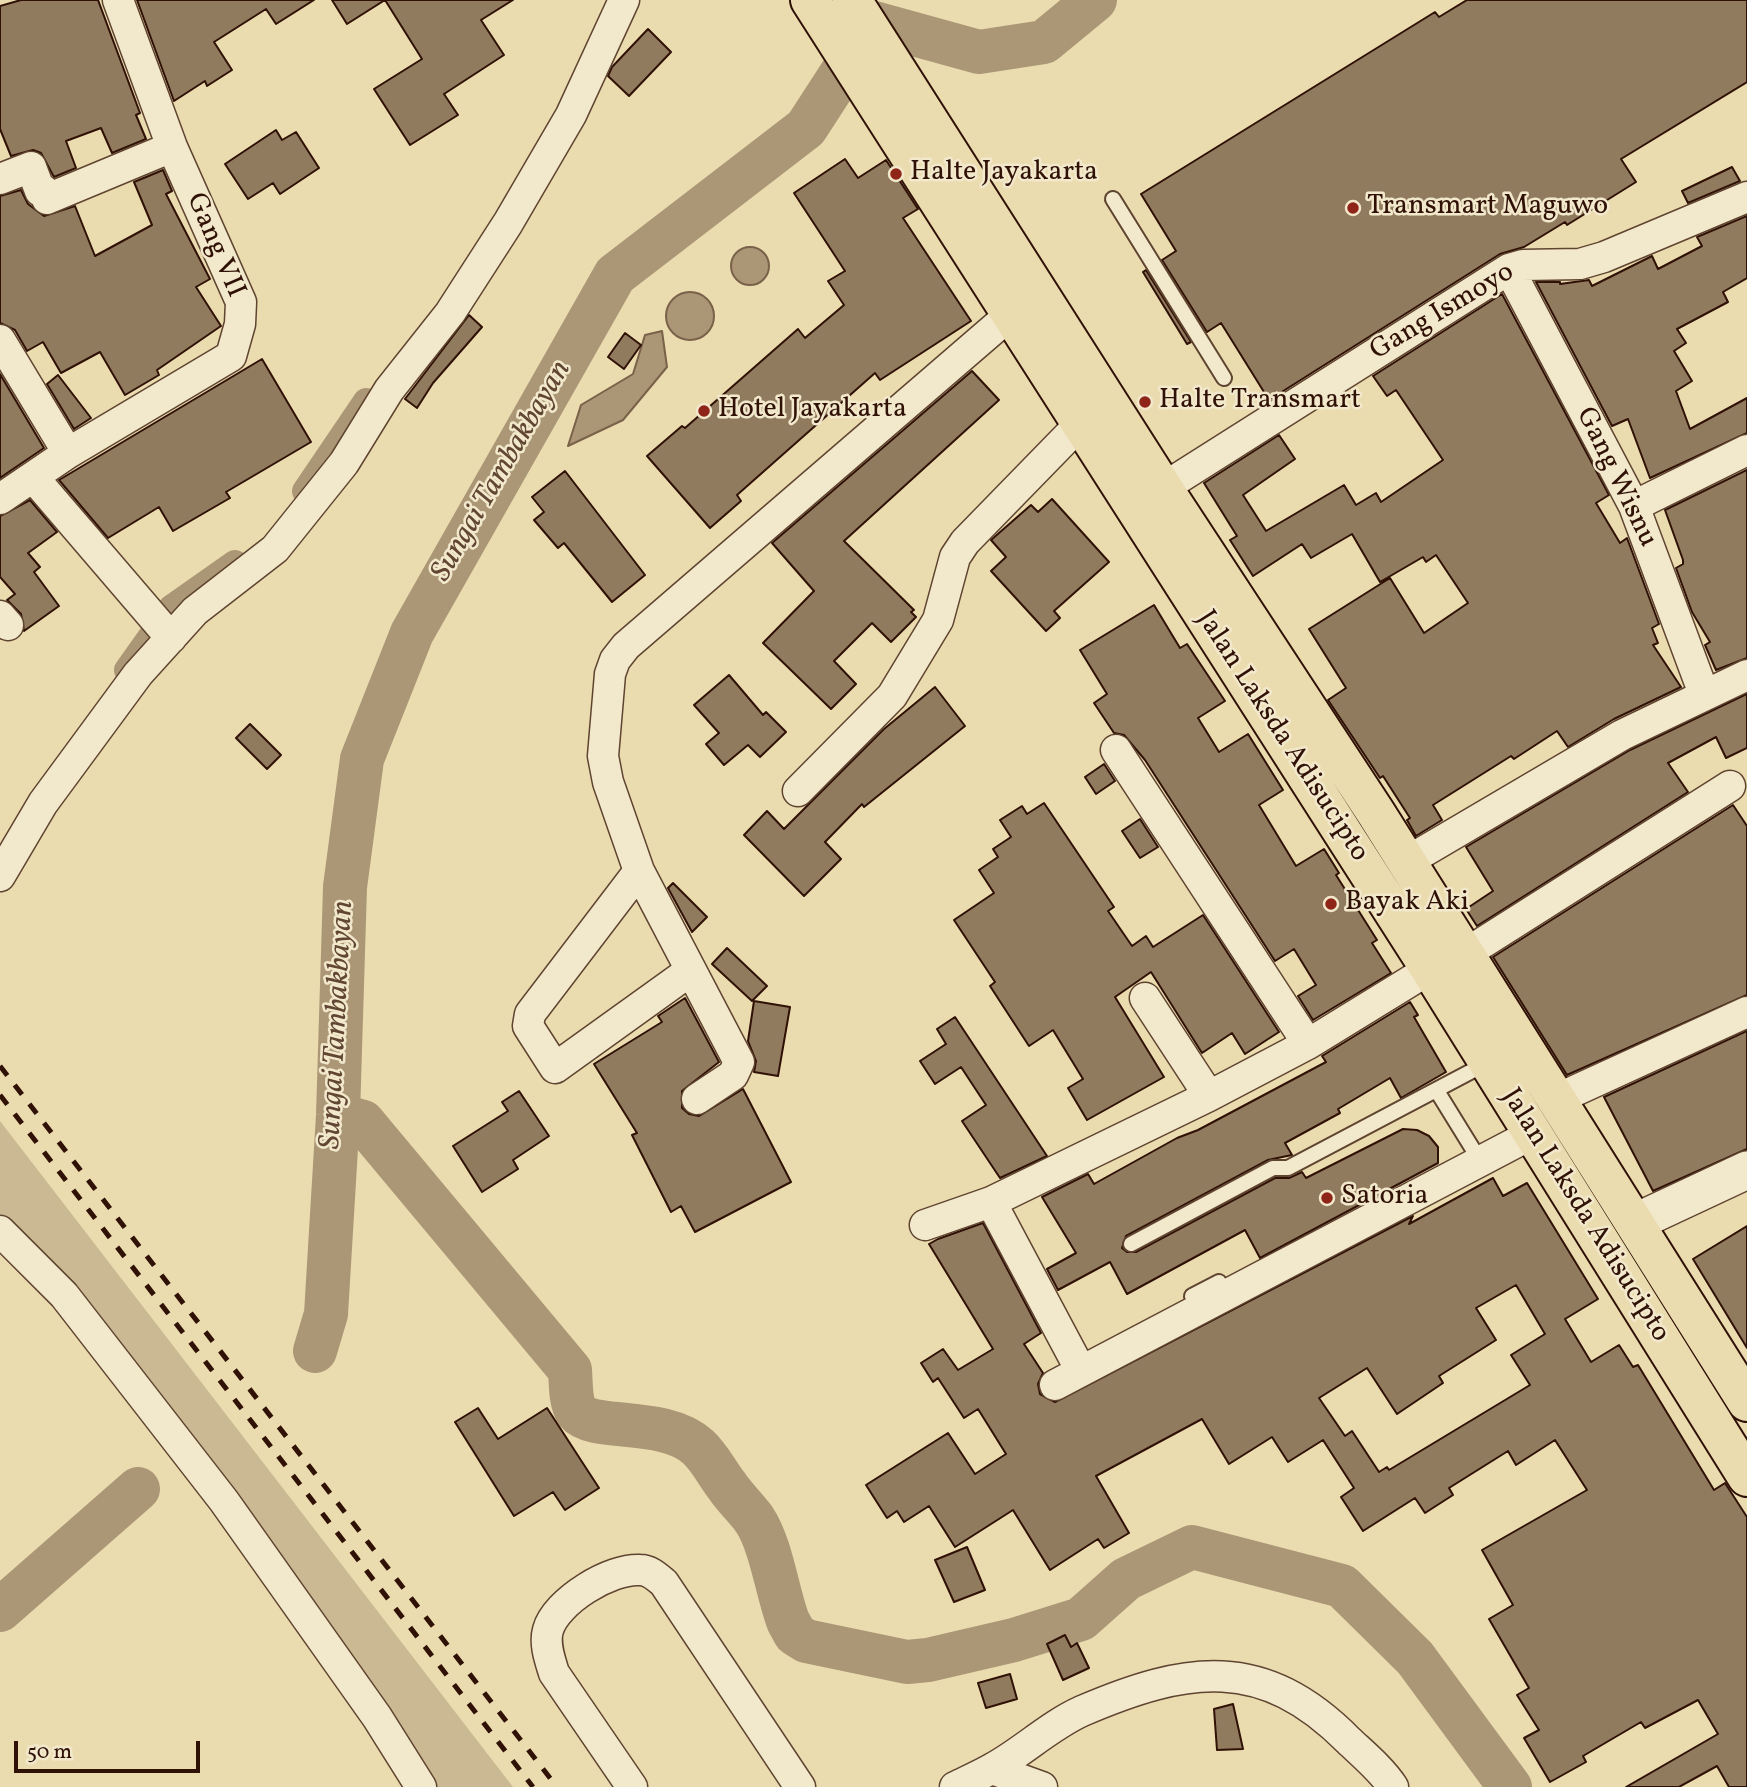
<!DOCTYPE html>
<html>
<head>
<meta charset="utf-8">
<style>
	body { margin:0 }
	#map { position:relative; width:1747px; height:1787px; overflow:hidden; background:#ebdcb0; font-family:Vollkorn,serif }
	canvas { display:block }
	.scale { position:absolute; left:14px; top:1741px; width:186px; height:32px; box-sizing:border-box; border:4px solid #301106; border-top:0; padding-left:9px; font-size:21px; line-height:24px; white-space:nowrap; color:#301106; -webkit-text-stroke:5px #f2e8cc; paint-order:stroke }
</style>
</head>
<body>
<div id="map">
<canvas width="1747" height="1787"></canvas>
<div class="scale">50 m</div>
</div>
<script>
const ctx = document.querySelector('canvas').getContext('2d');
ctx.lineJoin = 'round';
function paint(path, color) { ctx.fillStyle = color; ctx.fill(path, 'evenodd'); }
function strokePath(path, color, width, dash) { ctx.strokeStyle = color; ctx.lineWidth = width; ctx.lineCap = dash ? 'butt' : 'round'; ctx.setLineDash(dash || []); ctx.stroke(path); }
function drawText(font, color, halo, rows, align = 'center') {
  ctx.font = font + ' Vollkorn,serif'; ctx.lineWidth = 5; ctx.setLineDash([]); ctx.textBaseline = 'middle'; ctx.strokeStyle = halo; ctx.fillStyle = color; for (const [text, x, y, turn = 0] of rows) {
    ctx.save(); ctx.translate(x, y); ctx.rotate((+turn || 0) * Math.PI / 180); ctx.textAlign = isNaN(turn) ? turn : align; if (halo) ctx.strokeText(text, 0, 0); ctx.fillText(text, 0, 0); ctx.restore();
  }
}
paint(new Path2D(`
	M0,1121L513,1787H433L22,1233L0,1214Z`), '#cbb993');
const water = new Path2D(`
	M731 266a19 19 0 1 1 38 0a19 19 0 1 1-38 0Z
	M666 316a24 24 0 1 1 48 0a24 24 0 1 1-48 0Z
	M662,331L667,367L623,420L568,446L581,405L633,374L645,335Z`);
paint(water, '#ab9776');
strokePath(water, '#7a6149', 2);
strokePath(new Path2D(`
	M305,491L366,401
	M127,670L171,608L235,563`), '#ab9776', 26);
strokePath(new Path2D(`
	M338,1115L363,1122L570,1370C571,1382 570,1402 577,1412C594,1432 664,1416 698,1447C710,1458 717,1473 727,1486C735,1498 746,1508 754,1519C771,1544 777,1591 788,1621L795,1634L806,1641L907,1662L928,1660L1014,1640L1081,1619L1126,1579L1192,1547L1342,1586L1415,1658L1510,1787
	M315,1351L326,1314L338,1115L345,887L362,759L412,633L615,275L806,128L874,23L979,52L1044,42L1095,0
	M0,1610L138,1489`), '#ab9776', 44);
const building = new Path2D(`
	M21,0H98L140,113L136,115L146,139L112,153L101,128L66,141L76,168L54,177L41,153L33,150L11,156L0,129V6Z
	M137,0H314L276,24L266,9L214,42L232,70L207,86L205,81L174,101Z
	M332,0H513L481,20L504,55L444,94L458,115L410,145L374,89L422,59L385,0L347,24Z
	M1467,0H1747V82L1621,159L1636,182L1567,225L1565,222L1524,247L1500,254L1269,400L1221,323L1207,332L1162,260L1176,251L1141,194L1435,12L1439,17Z
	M648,29L671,52L629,96L608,76L612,67Z
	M276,130L282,140L296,132L319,168L280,194L273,183L248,199L225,164Z
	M845,159L858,178L886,160L918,209L903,218L971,321L880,380L875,373L737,495L741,501L710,528L647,456L682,426L685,428L798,329L805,338L844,305L828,281L845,271L794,193Z
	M1732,167L1740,181L1688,203L1682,191Z
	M163,170L172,191L166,194L210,279L196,287L221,326L157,370L159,375L125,395L100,352L61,373L43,342L27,351L15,330L0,323V196L21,190L28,204L44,216L75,206L95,256L152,225L134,182Z
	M1747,216V278L1723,292L1728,302L1677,329L1686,343L1674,351L1692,381L1676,391L1690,429L1747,398V433L1650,478L1628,419L1612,426L1536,282H1560V284L1589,280L1592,286L1652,256L1658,269L1702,246L1697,237Z
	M1146,270L1191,342L1187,344L1143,272Z
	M1502,294L1609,495L1596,503L1620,543L1627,538L1659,624L1652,628L1658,643L1653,645L1681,687L1614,719L1568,747L1557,731L1514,759L1511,756L1433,805L1442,820L1416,836L1407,820L1410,818L1383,776L1380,778L1328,700L1346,688L1309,629L1390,578L1424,633L1468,603L1436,555L1426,562L1423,557L1380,582L1352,534L1311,558L1302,544L1253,576L1230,540L1237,536L1204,483L1279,435L1295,459L1243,495L1266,531L1344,485L1356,505L1376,493L1381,502L1443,460L1396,390L1387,396L1373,376Z
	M469,315L482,327L433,383L417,408L405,399Z
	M625,333L641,345L624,369L608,357Z
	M262,359L311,442L226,492L230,498L173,531L159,507L108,538L59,480Z
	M972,371L999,400L844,541L914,610L911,612L916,617L891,642L872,623L834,661L856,684L831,709L763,643L814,591L772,543Z
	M0,374L44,448L0,478Z
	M58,375L91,418L74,429L47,384Z
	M1747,470V658L1716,670L1705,645L1710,642L1692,612L1676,568L1683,564V560L1665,510Z
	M565,471L645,575L612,602L564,543L558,548L534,520L544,512L532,497Z
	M1052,499L1109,562L1054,611L1060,618L1046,631L991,571L1006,557L991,540L1031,505L1038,512Z
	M30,500L57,532L28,553L40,567L34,572L59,606L24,631L21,614L7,600L15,594L0,577V516Z
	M1154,605L1180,648L1187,644L1225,701L1198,718L1219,752L1248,734L1283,790L1259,805L1296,866L1324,849L1339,873L1336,875L1377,940L1372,943L1391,973L1313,1020L1298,996L1316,985L1294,949L1275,961L1145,760L1124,735L1114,733L1094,703L1107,694L1080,650Z
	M729,675L763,715L766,712L786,732L760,757L748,745L724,765L706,744L719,733L694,705Z
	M935,687L965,726L864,807L862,804L825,842L841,859L804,896L744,835L767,811L784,829L884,729Z
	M1747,694V748L1726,758L1716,737L1668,763L1688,792L1477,926L1466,909L1493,891L1466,847L1630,750Z
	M250,724L281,755L267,769L236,738Z
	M1104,764L1115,781L1096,794L1085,777Z
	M1044,803L1114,907L1108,911L1132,946L1146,936L1153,947L1203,915L1279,1032L1245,1054L1232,1033L1202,1053L1151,972L1115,997L1164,1077L1087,1120L1068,1088L1083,1079L1053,1030L1029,1046L990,986L995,982L954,920L994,893L979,870L998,857L993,849L1011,837L1000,820L1022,806L1027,814Z
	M1733,805L1747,826V995L1567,1075L1493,957Z
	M1140,819L1158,847L1140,858L1122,831Z
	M673,883L707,917L692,932L668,888Z
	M727,948L767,986L752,1001L712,964Z
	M685,998L719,1062L682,1091V1108L689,1114L699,1116L743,1089L791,1182L695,1232L681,1206L671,1212L632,1135L637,1133L594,1064L662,1022L658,1016Z
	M754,1001L790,1007L778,1076L754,1072L756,1061L748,1041Z
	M1410,1002L1418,1015L1414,1017L1446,1072L1401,1098L1390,1078L1338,1109L1340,1113L1285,1143L1292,1155L1268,1160L1126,1236L1122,1248L1127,1252H1136L1275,1178H1289L1302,1172L1306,1178L1403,1129L1417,1130L1429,1136L1438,1147V1163L1260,1258L1245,1230L1127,1294L1110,1262L1058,1290L1047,1269L1076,1253L1042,1197L1088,1174L1094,1184L1177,1138L1198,1130L1326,1062L1322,1056Z
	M955,1017L1047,1156L1000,1178L962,1121L986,1105L961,1067L935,1084L920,1061L946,1044L937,1029Z
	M1747,1031V1149L1653,1191L1604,1097Z
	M519,1091L549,1136L513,1160L518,1169L482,1192L453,1146L508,1111L502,1102Z
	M1493,1178L1503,1196L1527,1183L1598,1299L1565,1319L1591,1362L1619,1345L1633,1367L1638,1365L1714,1490L1725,1483L1747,1517V1787H1729L1717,1766L1679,1787H1626L1718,1734L1698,1700L1645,1728L1641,1722L1583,1756L1586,1762L1550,1782L1524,1738L1539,1730L1517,1695L1529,1688L1489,1619L1513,1605L1482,1550L1587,1490L1555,1440L1516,1465L1508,1451L1449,1488L1453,1495L1425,1513L1415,1498L1363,1531L1341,1497L1354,1488L1323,1440L1288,1462L1272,1437L1229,1464L1202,1419L1096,1476L1129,1533L1104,1548L1098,1539L1050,1570L1013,1510L955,1547L929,1506L904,1522L897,1511L887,1518L866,1485L948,1433L975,1474L1006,1454L978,1409L964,1418L938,1378L933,1382L921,1363L943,1349L958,1370L993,1349L929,1244L938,1239L983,1223L1041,1333L1024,1344L1043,1373L1038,1384L1040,1394L1055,1402L1413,1216L1409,1224ZM1516,1285L1545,1334L1511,1355L1530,1385L1389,1470L1387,1467L1379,1472L1352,1431L1345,1436L1319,1398L1367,1368L1397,1414L1443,1383L1439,1376L1496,1340L1476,1308Z
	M1747,1226V1348L1693,1259Z
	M478,1408L498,1439L547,1408L599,1488L565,1510L553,1492L514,1516L455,1422Z
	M967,1547L985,1590L954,1602L935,1560Z
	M1065,1635L1071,1647L1077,1643L1089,1668L1063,1680L1047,1644Z
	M1010,1674L1017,1699L986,1708L978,1683Z
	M1233,1704L1243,1749L1217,1750L1214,1709Z`);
paint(building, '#917b5e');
strokePath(building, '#301106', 2);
const service = new Path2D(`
	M1113,199L1224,378
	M1437,1091L1474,1151
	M1131,1244L1273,1168H1288L1487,1063
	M1192,1296L1219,1282`);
const minor = new Path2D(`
	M0,179L31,167L40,191L43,190L47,199L172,147
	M1509,269L1634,506L1704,694
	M0,340L68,453L0,499
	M68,453L231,356L240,324L241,302L172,147L118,0
	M33,477L171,638
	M1163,488L1509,269L1523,265L1580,264L1604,257L1747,197
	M1634,506L1747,450
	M0,616L8,625
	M1116,750L1308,1044
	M798,791L892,696L938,620L955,557L965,542L1081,423
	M1406,862L1622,735L1747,675
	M639,871L530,1014L528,1026L555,1068L690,971
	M0,876L43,803L138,674L195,611L275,549L344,463L389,390L450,313L508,223L571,115L624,0
	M1465,954L1730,786
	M1145,998L1209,1096
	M697,1099L733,1075L739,1062L639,871L608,782L603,756L610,674L615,660L626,646L1011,314
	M1557,1099L1747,1012
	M991,1202L1081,1371
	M925,1225L991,1202L1209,1096L1308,1044L1430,969
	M0,1231L64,1295L224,1501L377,1717L421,1787
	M1055,1385L1532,1134
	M992,1769L1042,1787
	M632,1787L554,1673C550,1660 544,1644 548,1630C556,1601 611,1568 640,1570C650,1570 657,1577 664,1583L800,1787
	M955,1787C967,1781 981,1775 993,1768C1024,1751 1049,1726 1082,1711C1187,1666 1263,1654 1349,1741C1364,1755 1382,1770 1393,1787`);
const tertiary = new Path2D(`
	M1636,1222L1747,1170`);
const trunk = new Path2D(`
	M810,0L1430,969L1747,1477
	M852,0L1163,488L1376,813L1747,1402`);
strokePath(service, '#5f4430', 18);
strokePath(minor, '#5f4430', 33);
strokePath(tertiary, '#5f4430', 40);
strokePath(trunk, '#301106', 42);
strokePath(service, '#f2e8cc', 14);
strokePath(minor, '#f2e8cc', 30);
strokePath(tertiary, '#f2e8cc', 37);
strokePath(trunk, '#ebdcb0', 38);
strokePath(new Path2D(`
	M0,1066L557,1787
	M0,1095L533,1787`), '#301106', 5, [12, 12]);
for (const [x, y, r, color] of [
	[896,174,7,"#8f2418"],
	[1353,208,7,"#8f2418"],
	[1145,402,7,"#8f2418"],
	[704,411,7,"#8f2418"],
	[1331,904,7,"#8f2418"],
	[1327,1198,7,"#8f2418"]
]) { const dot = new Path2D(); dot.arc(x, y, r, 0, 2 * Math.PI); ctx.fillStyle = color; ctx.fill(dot); strokePath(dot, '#f2e8cc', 2.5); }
drawText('28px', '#301106', '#f2e8cc', [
	["Halte Jayakarta",910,174],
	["Transmart Maguwo",1367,208],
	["Halte Transmart",1159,402],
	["Hotel Jayakarta",718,411],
	["Bayak Aki",1345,904],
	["Satoria",1341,1198]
], 'left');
drawText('28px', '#301106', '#f2e8cc', [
	["Gang VII",214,246,67],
	["Gang Ismoyo",1443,313,-31],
	["Gang Wisnu",1615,478,64],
	["Jalan Laksda Adisucipto",1281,737,57],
	["Jalan Laksda Adisucipto",1584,1216,58]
]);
drawText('italic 30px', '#614733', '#f2e8cc', [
	["Sungai Tambakbayan",503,472,-60],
	["Sungai Tambakbayan",339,1025,-87]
]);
</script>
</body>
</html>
